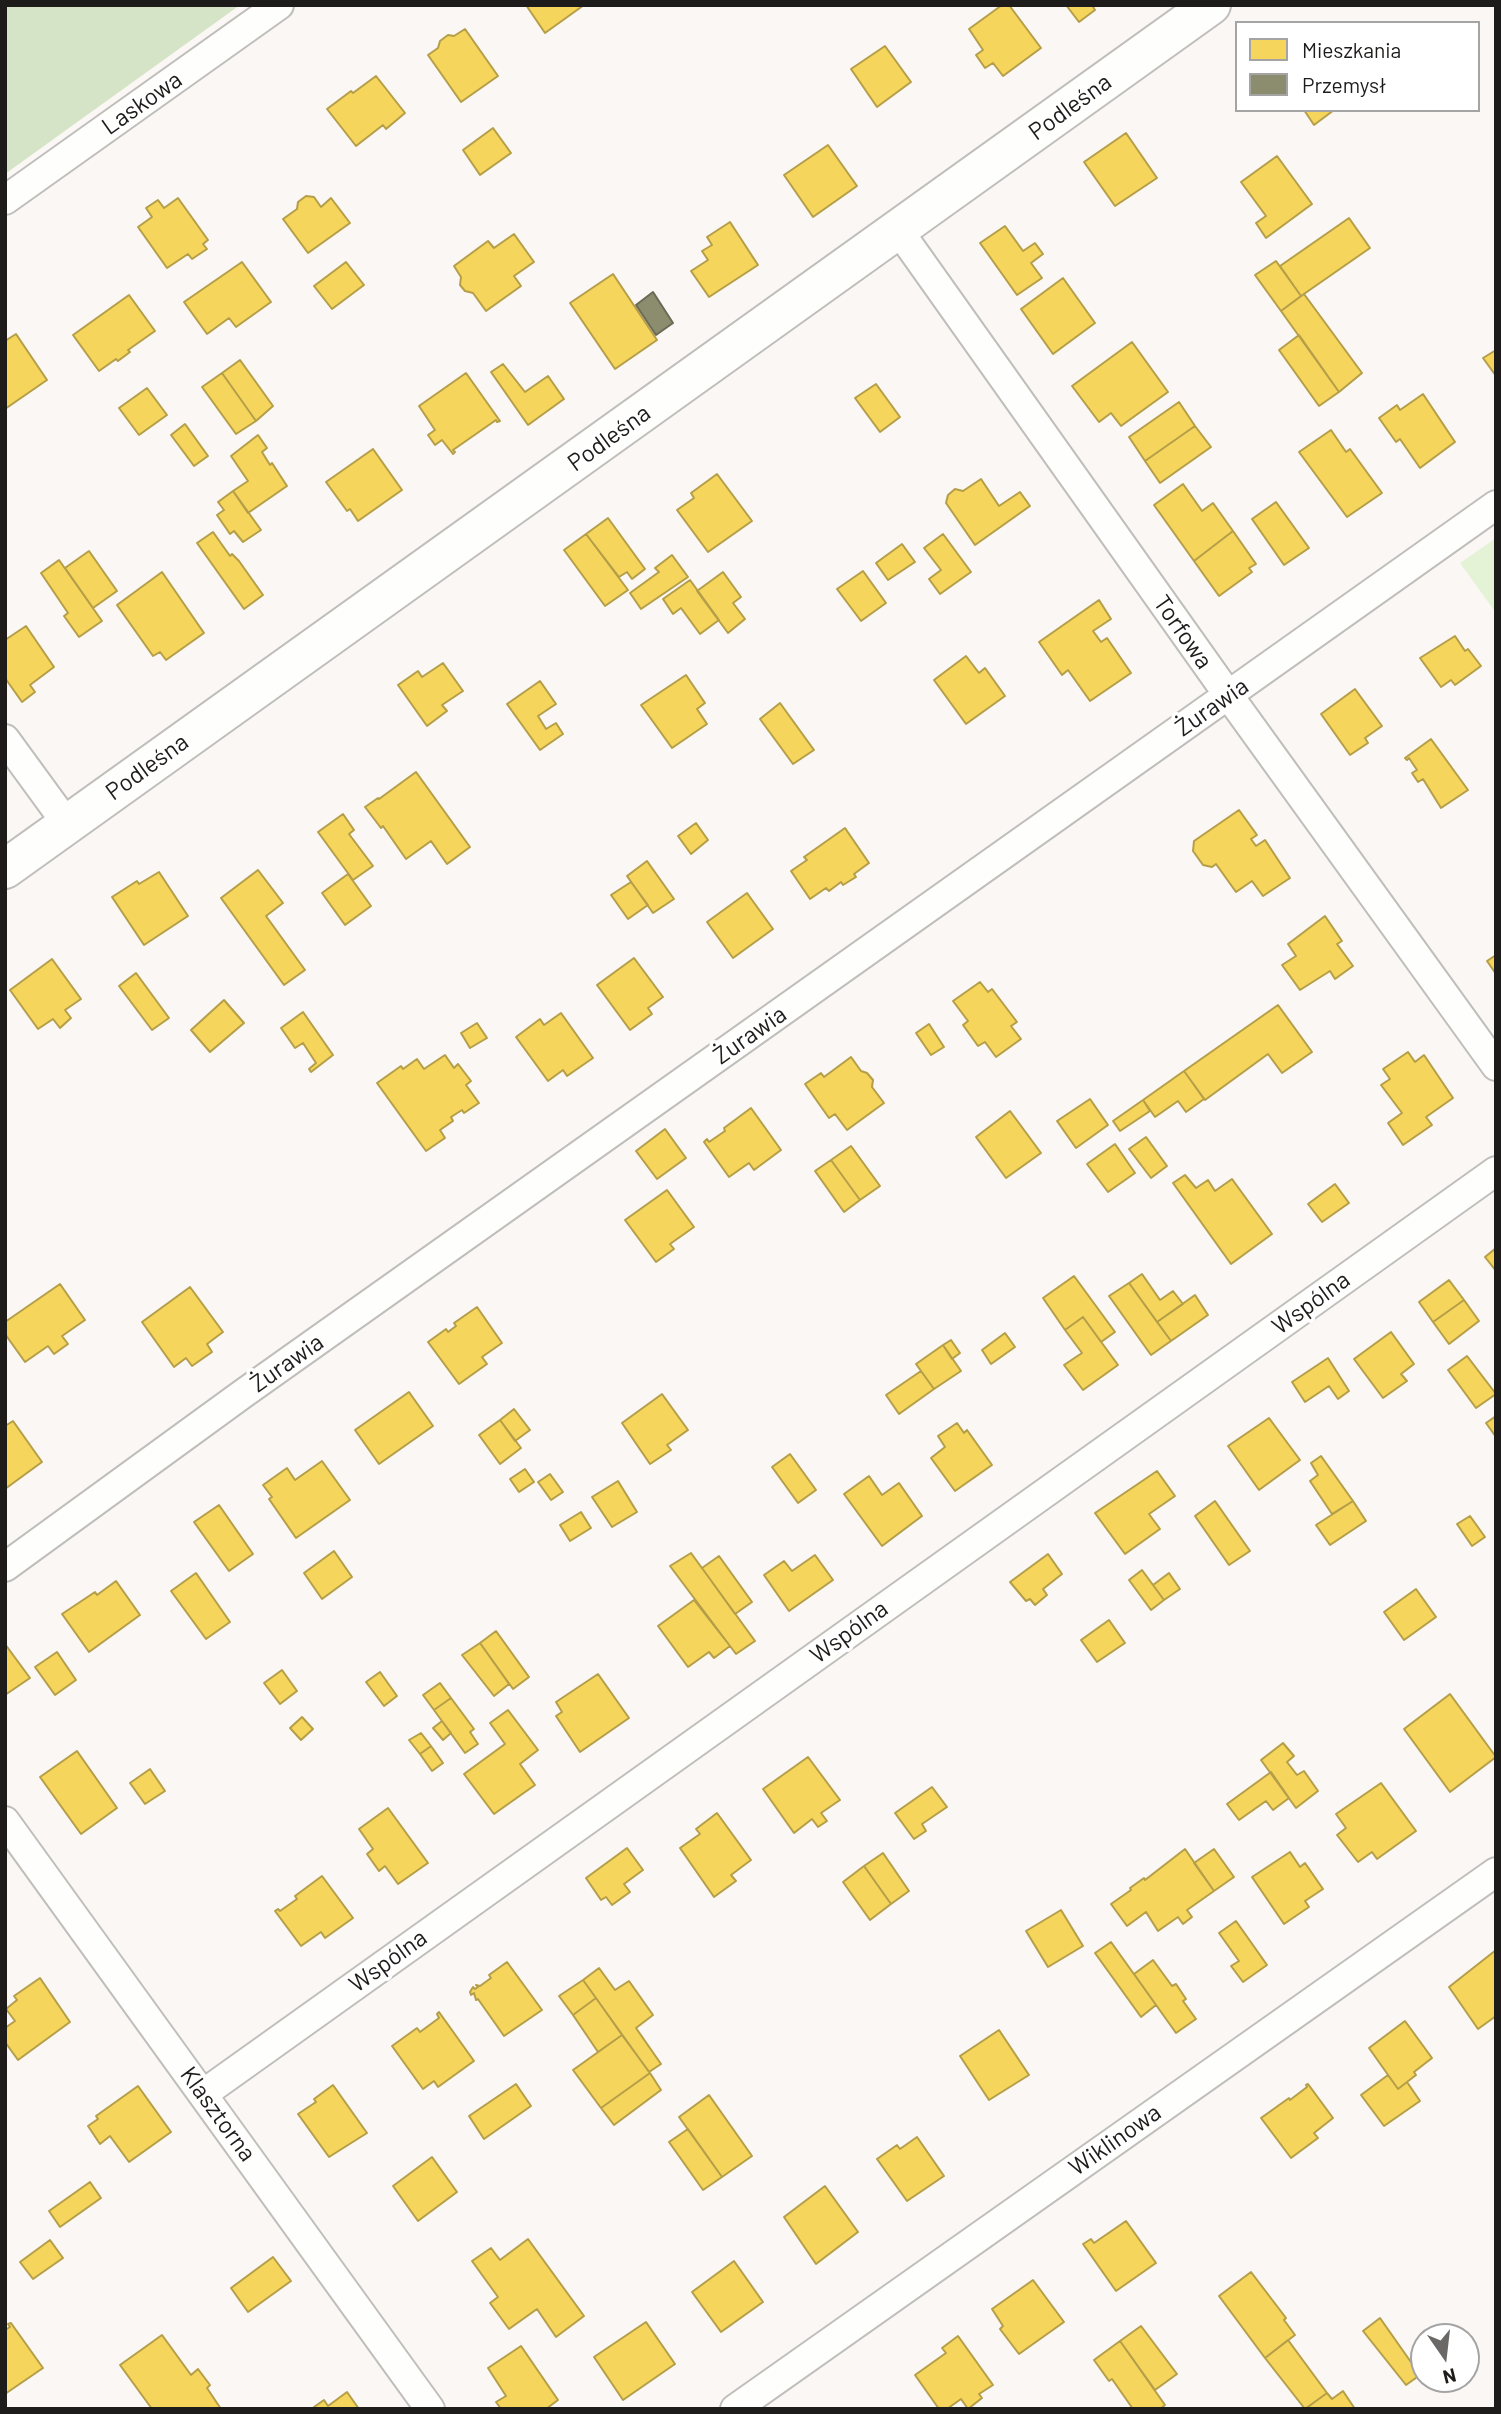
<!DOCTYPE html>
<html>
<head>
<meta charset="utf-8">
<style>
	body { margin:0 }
	#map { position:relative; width:1501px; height:2414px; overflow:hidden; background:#faf7f4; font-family:Barlow,sans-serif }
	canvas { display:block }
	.frame { position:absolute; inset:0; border:7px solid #1e1c1b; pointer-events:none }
	.legend { position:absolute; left:1235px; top:21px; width:245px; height:91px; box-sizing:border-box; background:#fff; border:2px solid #a5a4a4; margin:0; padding:9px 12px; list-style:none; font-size:21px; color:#1e1c1b }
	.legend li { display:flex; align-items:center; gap:14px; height:35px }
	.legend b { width:35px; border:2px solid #a5a4a4 }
	.north { position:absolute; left:1410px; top:2323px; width:70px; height:70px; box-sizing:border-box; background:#fff; border:2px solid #a5a4a4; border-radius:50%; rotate:166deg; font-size:19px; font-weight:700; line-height:28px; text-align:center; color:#1e1c1b }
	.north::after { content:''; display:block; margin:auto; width:24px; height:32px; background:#6b6967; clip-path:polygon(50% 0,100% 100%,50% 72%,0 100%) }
</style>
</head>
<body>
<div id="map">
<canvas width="1501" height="2414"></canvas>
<div class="frame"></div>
<ul class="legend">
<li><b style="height:19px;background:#f6d55c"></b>Mieszkania</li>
<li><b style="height:19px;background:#8c8c6e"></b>Przemysł</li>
</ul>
<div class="north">N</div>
</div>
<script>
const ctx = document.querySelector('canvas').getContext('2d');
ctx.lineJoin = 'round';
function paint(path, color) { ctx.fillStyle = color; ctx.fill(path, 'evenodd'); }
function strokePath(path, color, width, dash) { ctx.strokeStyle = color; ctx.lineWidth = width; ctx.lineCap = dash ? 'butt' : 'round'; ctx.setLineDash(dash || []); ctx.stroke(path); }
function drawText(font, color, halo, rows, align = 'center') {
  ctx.font = font + ' Barlow,sans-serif'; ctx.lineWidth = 7; ctx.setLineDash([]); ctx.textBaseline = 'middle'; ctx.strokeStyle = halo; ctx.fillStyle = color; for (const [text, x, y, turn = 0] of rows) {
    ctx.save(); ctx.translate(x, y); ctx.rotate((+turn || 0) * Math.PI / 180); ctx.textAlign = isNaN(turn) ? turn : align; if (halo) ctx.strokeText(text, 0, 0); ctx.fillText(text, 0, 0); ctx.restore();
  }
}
paint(new Path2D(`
	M1496,538V613L1460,563Z`), '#e4f3d6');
paint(new Path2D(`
	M5,5H240L5,174Z`), '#d5e4c6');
const homes = new Path2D(`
	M526,5H584L545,33Z
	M1002,5H1009L1041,48L1003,76L993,63L985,68L976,55L983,50L969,29Z
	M1066,5H1092L1095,10L1079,22Z
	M465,29L498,76L461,102L428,55L438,48L440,41L448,35L454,36Z
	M885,46L911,82L877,107L851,69Z
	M376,76L405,113L386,129L383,125L356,146L327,109L351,91L353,93Z
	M1304,110H1334L1314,125Z
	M493,128L511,153L480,175L463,150Z
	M1126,133L1157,178L1115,206L1084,162Z
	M828,145L857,186L813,217L784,175Z
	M1277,156L1312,204L1266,238L1256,223L1266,216L1241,182Z
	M306,196L314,197L321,207L331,198L350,223L308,253L283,219L297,209L298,202Z
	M178,198L208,240L203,244L207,249L192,259L188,254L167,268L138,227L152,217L146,208L158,200L164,208Z
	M1349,218L1370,248L1301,296L1280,266Z
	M730,222L758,265L709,297L691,271L708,260L702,251L712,245L707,237Z
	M1005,226L1023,251L1035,243L1043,254L1031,263L1042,278L1017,295L980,243Z
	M514,234L534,262L514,276L521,286L486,311L473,293L465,291L460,285L461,277L454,266L488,241L494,248Z
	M1276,261L1301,296L1281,311L1255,275Z
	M242,262L271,302L236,327L229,318L207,334L184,302Z
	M346,262L364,285L332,309L314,286Z
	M613,274L657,340L615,369L570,303Z
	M1063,278L1095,323L1053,354L1021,309Z
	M1304,294L1362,373L1339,392L1281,311Z
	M129,295L155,331L128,350L130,352L118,361L116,359L99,371L73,335Z
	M16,334L47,380L5,409V341Z
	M1299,335L1339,392L1319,406L1279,350Z
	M1132,342L1168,392L1121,426L1111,413L1099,422L1072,386Z
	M1496,350V376L1483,358Z
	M240,360L273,406L256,421L222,373Z
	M503,364L525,392L548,376L564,399L528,425L491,372Z
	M222,373L256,421L236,434L202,387Z
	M466,373L500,421L497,422L496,420L453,450L455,452L453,454L442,440L435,445L428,435L435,430L419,406Z
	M876,384L900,417L880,432L855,398Z
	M147,388L167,415L139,435L119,408Z
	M1423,394L1455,442L1420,468L1400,439L1396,442L1379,418L1397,405L1400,410Z
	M1179,402L1195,426L1145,461L1129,437Z
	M185,424L208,456L194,466L171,435Z
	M1195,426L1211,447L1160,483L1145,461Z
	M1331,430L1346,452L1350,449L1382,493L1347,517L1299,452Z
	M258,435L267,448L262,452L270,465L272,463L287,486L248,513L233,491L248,481L231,456Z
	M373,449L402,490L358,521L350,509L347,511L326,482Z
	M717,474L752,521L708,552L677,510L694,498L691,493Z
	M981,479L999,506L1020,492L1030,506L975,545L946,503L948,495L955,489L963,491Z
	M1183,484L1202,511L1213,503L1233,531L1194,561L1154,505Z
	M233,491L261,530L243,542L234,531L230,534L217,515L224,510L218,502Z
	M1276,502L1309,548L1284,565L1252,519Z
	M608,518L645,569L632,579L627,572L619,577L586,534Z
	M1233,531L1256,564L1249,568L1252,572L1219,596L1194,561Z
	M213,532L230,556L232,554L239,561L263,595L244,609L197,543Z
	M586,534L628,590L605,606L564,550Z
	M943,534L971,572L940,594L929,579L941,570L924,548Z
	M902,544L915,562L888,580L876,563Z
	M89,551L117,591L93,608L65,568Z
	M672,555L688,577L641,609L630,593L659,572L655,568Z
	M59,560L102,621L79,637L64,616L68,613L41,573Z
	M863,571L886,603L861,621L837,589Z
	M162,572L204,633L166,660L160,652L153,656L117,605Z
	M723,572L741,597L733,603L745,619L728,633L697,591Z
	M690,580L719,620L700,634L681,608L673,614L663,599Z
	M1099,600L1111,619L1093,631L1101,642L1107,638L1131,673L1090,701L1068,670L1062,675L1039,642Z
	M26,626L54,667L30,685L35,692L22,702L5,678V640Z
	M1455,636L1465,651L1468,649L1481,666L1455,685L1451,680L1441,687L1420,658Z
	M966,656L979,673L985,668L1005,696L966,724L934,680Z
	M443,663L463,691L442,705L447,711L427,726L398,685L418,671L422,677Z
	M686,675L705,703L697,709L707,724L672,748L641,705Z
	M540,681L556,704L538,716L546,729L556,723L563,734L540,750L507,704Z
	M1355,689L1382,726L1365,738L1368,743L1350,755L1321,714Z
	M780,703L814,750L793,764L760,719Z
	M1431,739L1468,790L1441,808L1423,779L1418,782L1412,773L1417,770L1409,758L1407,760L1405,758Z
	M416,772L470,847L447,864L431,841L406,859L383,826L381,828L365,807L378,798L379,799Z
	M1239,810L1257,835L1251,839L1256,846L1265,840L1290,878L1263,896L1252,881L1236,892L1216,864L1212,867L1203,865L1193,851L1194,841Z
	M343,814L354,830L349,834L373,866L353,880L318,832Z
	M696,823L708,840L691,854L678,836Z
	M845,828L869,863L854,874L856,877L843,885L841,882L829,891L826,888L810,899L791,871L807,860L804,857Z
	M647,861L674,899L653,913L627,876Z
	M258,870L283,903L266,916L305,970L284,985L221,898Z
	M159,872L188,916L144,945L112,897L137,881L139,884Z
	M348,874L371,906L345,925L322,893Z
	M631,882L648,905L628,919L611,895Z
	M747,893L773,929L733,958L707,922Z
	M1325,916L1342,941L1337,944L1353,966L1335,979L1330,971L1300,990L1282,965L1296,956L1288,944Z
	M1496,955V974L1487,961Z
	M634,958L663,997L648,1008L652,1014L630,1030L597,985Z
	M52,959L81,999L65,1010L71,1018L60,1028L53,1019L38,1029L10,990Z
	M136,973L169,1018L152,1030L119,986Z
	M980,982L988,992L992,989L1017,1022L1011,1026L1021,1039L996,1057L985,1042L978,1046L963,1025L968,1021L953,1001Z
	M224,1000L244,1023L210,1052L191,1030Z
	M1278,1005L1312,1052L1282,1073L1268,1054L1205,1100L1184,1071Z
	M303,1012L333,1055L311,1072L309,1069L316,1063L303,1043L295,1048L281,1028Z
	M561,1013L593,1058L567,1076L563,1070L548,1081L516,1037L540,1019L544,1025Z
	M477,1023L487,1038L470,1048L461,1033Z
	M929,1024L944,1047L931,1055L916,1033Z
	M1408,1052L1415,1062L1424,1055L1453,1098L1426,1117L1432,1125L1403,1145L1388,1123L1402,1113L1381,1085L1390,1079L1383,1069Z
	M445,1055L454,1068L458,1064L471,1081L466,1085L479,1103L464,1113L462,1110L451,1117L453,1121L440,1130L445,1138L426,1151L377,1083L401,1066L403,1069L417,1059L424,1069Z
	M851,1057L861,1071L867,1073L873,1080L872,1087L884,1103L847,1130L835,1114L829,1118L805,1084L821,1073L824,1077Z
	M1184,1071L1204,1099L1186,1112L1178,1101L1155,1117L1143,1100Z
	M1090,1099L1108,1125L1076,1148L1057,1121Z
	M1143,1100L1150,1111L1120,1131L1113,1121Z
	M751,1108L781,1150L754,1170L749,1163L729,1177L704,1142L707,1139L709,1142L725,1131L724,1128Z
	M1010,1111L1041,1153L1006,1178L976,1137Z
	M665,1129L686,1158L657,1179L636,1151Z
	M1146,1137L1167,1166L1151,1178L1129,1149Z
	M1115,1144L1135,1173L1108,1192L1087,1164Z
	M851,1146L880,1186L860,1200L831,1160Z
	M831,1160L860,1200L844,1212L815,1171Z
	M1185,1175L1196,1188L1208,1180L1215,1191L1232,1179L1272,1234L1231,1264L1173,1183Z
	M1335,1184L1349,1203L1322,1222L1308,1204Z
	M667,1190L694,1227L670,1244L674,1249L656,1262L625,1220Z
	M1496,1248V1271L1485,1257Z
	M1142,1274L1160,1300L1173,1291L1183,1304L1157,1322L1129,1283Z
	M1074,1276L1115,1332L1101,1342L1083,1317L1065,1330L1043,1298Z
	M1449,1280L1464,1300L1433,1322L1419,1302Z
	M1129,1283L1171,1341L1151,1355L1109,1296Z
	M60,1284L85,1320L62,1336L68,1344L54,1354L48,1346L25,1362L5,1334V1322Z
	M190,1287L223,1332L207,1344L212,1352L192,1366L186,1358L174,1367L142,1322Z
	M1195,1295L1208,1315L1171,1341L1157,1322Z
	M1464,1300L1479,1321L1449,1344L1433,1322Z
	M477,1307L502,1343L482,1357L487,1364L459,1384L428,1342L446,1329L448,1332L456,1326L454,1323Z
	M1083,1317L1118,1365L1083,1390L1064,1365L1082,1353L1065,1330Z
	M1391,1332L1414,1364L1401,1374L1407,1381L1383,1398L1354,1359Z
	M1005,1333L1015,1347L991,1364L982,1350Z
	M951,1340L960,1353L952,1359L943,1345Z
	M943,1345L961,1371L934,1389L916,1364Z
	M1467,1356L1496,1394L1476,1408L1448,1370Z
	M1328,1358L1349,1391L1338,1399L1329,1386L1305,1402L1292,1382Z
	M921,1371L934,1389L899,1414L886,1395Z
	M409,1392L433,1426L379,1464L355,1430Z
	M662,1394L688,1430L667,1445L671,1450L650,1464L622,1423Z
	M514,1409L530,1430L515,1441L500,1420Z
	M1496,1416V1437L1486,1423Z
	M1269,1418L1300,1460L1259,1490L1228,1446Z
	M500,1420L521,1448L500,1464L479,1435Z
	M13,1421L42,1462L5,1489V1426Z
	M957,1423L964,1433L967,1430L992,1465L955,1491L931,1458L945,1447L938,1436Z
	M790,1454L816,1490L798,1503L772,1467Z
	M1321,1456L1353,1501L1332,1514L1310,1481L1318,1475L1311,1463Z
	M322,1461L350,1500L296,1538L269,1499L272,1497L263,1485L287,1468L295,1480Z
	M525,1469L534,1482L519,1492L510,1479Z
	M1157,1471L1175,1496L1149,1514L1160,1529L1125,1554L1095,1513Z
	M550,1474L563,1492L551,1500L538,1482Z
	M869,1476L882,1495L899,1483L922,1516L882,1546L844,1494Z
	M618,1481L637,1512L612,1527L592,1497Z
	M1215,1501L1250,1551L1229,1565L1195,1516Z
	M1353,1501L1366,1521L1330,1545L1316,1525Z
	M219,1505L253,1554L229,1571L194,1522Z
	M581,1512L591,1528L570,1541L560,1525Z
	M1470,1516L1485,1537L1472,1546L1457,1524Z
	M334,1551L352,1577L322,1599L304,1573Z
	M691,1553L755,1641L736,1654L670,1566Z
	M1048,1554L1062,1574L1043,1589L1047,1595L1035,1605L1030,1599L1026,1601L1010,1582Z
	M815,1555L833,1580L789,1611L764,1575L784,1561L792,1571Z
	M719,1556L752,1602L735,1614L702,1568Z
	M1142,1570L1164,1600L1151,1610L1129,1580Z
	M196,1573L230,1622L206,1639L171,1591Z
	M1169,1573L1180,1589L1164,1600L1153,1585Z
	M116,1581L140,1615L89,1652L62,1614L95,1592L97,1595Z
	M1416,1589L1436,1617L1404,1640L1384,1612Z
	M694,1600L730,1646L714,1658L709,1652L688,1667L658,1626Z
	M1109,1620L1125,1643L1097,1662L1081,1640Z
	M496,1631L529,1677L513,1689L480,1643Z
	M480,1643L509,1684L494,1696L462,1655Z
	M5,1644L30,1678L5,1695Z
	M57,1652L76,1680L55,1695L35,1667Z
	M282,1670L297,1691L280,1704L264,1683Z
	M380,1672L397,1696L384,1706L366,1682Z
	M598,1674L629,1718L580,1752L556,1716L562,1712L556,1702Z
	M440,1683L451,1698L434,1710L423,1695Z
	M1450,1694L1496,1757L1450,1792L1404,1729Z
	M451,1698L474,1729L470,1732L478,1744L465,1753L434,1710Z
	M508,1710L538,1750L520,1764L535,1785L494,1814L464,1774L505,1744L490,1723Z
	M302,1717L313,1729L301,1740L290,1728Z
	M442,1721L451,1733L443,1740L433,1728Z
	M421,1733L431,1746L420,1754L409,1740Z
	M1283,1743L1294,1756L1287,1762L1297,1775L1304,1771L1318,1791L1296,1808L1261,1760Z
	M431,1746L443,1763L432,1771L420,1754Z
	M77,1751L117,1808L81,1834L40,1777Z
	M808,1757L840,1800L821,1813L827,1821L818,1827L812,1819L794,1833L763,1789Z
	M150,1769L165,1791L145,1804L130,1783Z
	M1271,1772L1289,1798L1273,1810L1266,1801L1239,1820L1227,1804Z
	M1381,1783L1416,1831L1377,1859L1372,1852L1358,1862L1337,1835L1346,1828L1336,1814Z
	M932,1787L947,1807L922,1824L926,1831L914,1839L895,1813Z
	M388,1808L428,1863L398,1884L385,1866L379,1871L367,1854L373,1849L359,1829Z
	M717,1813L751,1860L731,1875L736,1881L714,1897L680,1848L700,1834L696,1829Z
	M627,1848L643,1870L624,1884L630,1892L612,1905L606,1897L601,1900L586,1878Z
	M1185,1849L1214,1891L1187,1910L1192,1917L1183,1924L1178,1917L1158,1931L1146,1912L1127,1926L1111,1904L1131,1890L1130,1888L1144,1878L1145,1880Z
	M1214,1849L1234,1877L1214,1891L1194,1863Z
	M1290,1852L1300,1867L1305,1863L1323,1889L1305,1901L1309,1907L1284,1924L1252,1877Z
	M883,1853L909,1891L891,1904L864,1866Z
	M864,1866L891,1904L870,1920L843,1882Z
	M322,1876L353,1918L325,1938L321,1932L301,1946L275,1911L278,1909L280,1911L297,1899L295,1896Z
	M1061,1910L1083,1946L1048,1967L1026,1931Z
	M1236,1921L1267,1965L1243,1982L1231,1966L1239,1961L1219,1933Z
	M1111,1942L1156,2005L1141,2017L1095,1953Z
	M1496,1950V2016L1478,2029L1449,1987Z
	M1153,1960L1172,1986L1176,1984L1186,1999L1183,2001L1196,2019L1176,2033L1134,1974Z
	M507,1962L542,2010L504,2036L478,1999L476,2000L474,1993L471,1995L470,1992L473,1987L475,1989L478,1987L476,1985L480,1986L491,1978L489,1975Z
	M599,1968L615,1990L629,1981L653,2015L636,2028L661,2064L649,2072L583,1980Z
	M40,1978L70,2022L18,2060L5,2042V2028L15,2021L6,2009L17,2000L14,1996Z
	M583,1980L596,1998L573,2015L559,1996Z
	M596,1998L622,2035L598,2052L573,2015Z
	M439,2012L474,2061L438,2087L434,2081L423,2089L392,2046L417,2028L420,2032L439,2018L437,2014Z
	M1405,2021L1432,2058L1414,2072L1416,2075L1398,2089L1369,2048Z
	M999,2030L1029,2075L989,2100L960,2056Z
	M622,2035L650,2073L601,2108L573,2070Z
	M650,2073L661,2090L614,2125L601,2108Z
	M1388,2075L1398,2089L1407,2082L1420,2101L1384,2126L1361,2095Z
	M516,2084L531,2106L484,2139L469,2116Z
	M1308,2084L1333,2118L1314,2133L1318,2138L1291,2158L1261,2118L1289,2098L1290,2100L1307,2087L1306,2085Z
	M333,2085L367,2133L329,2157L298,2114L316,2102L314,2099Z
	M138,2086L171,2132L129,2162L110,2136L100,2144L88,2126L98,2119L96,2116Z
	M709,2095L752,2156L722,2177L679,2117Z
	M688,2129L722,2177L703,2190L669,2142Z
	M917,2137L944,2176L907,2201L877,2159L897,2145L900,2149Z
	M432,2157L457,2192L418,2221L393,2186Z
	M90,2182L101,2198L60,2227L49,2211Z
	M825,2186L858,2232L816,2264L784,2217Z
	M1126,2221L1156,2263L1116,2291L1083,2244L1091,2239L1094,2243Z
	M528,2239L584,2316L556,2337L537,2309L509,2329L490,2303L498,2297L472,2261L491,2248L500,2260Z
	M50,2240L63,2258L33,2279L20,2262Z
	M273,2257L291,2281L248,2312L231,2288Z
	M734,2261L763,2302L721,2332L692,2292Z
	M1251,2272L1286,2318L1284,2320L1295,2335L1265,2358L1219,2296Z
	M1033,2280L1064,2322L1019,2354L1000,2329L1003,2326L992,2309Z
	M1380,2318L1420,2375L1406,2385L1363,2331Z
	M646,2322L675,2364L623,2400L594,2357Z
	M11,2323L43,2368L5,2394V2330L10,2327L8,2324Z
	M1141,2326L1177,2374L1155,2390L1120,2341Z
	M162,2335L191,2375L198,2369L210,2385L207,2388L221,2409H152L120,2365Z
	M958,2336L993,2385L979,2394L982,2398L968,2409L961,2399L947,2409H939L915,2375L946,2353L942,2348Z
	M1288,2340L1327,2393L1305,2409L1265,2358Z
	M1120,2341L1165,2405L1160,2409H1133L1112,2379L1109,2381L1094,2360Z
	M521,2346L558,2400L546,2409H501L496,2402L506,2396L488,2368Z
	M1343,2391L1355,2409H1305L1327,2393L1332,2399Z
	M347,2392L359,2409H316L314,2407L324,2400L328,2406Z`);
paint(homes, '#f6d55c');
strokePath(homes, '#b59e48', 2);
const industry = new Path2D(`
	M653,292L673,323L656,335L636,305Z`);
paint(industry, '#8c8c6e');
strokePath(industry, '#6b6a55', 2);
const street = new Path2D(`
	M5,200L279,5
	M899,231L1229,696L1496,1066
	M5,739L67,824
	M5,1567L244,1393L1496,505
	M5,1821L430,2409
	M203,2094L1496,1171
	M735,2409L1496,1872`);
const secondary = new Path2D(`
	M5,869L1211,5`);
strokePath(street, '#c0bebb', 32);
strokePath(secondary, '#c0bebb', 42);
strokePath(street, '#fefefd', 28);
strokePath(secondary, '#fefefd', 38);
drawText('24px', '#1e1c1b', '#fff', [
	["Laskowa",142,103,-35],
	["Podleśna",1070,107,-36],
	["Podleśna",609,438,-36],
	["Torfowa",1183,632,55],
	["Żurawia",1212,707,-35],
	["Podleśna",147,767,-36],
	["Żurawia",750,1035,-35],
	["Wspólna",1311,1303,-36],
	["Żurawia",287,1363,-35],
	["Wspólna",849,1632,-36],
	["Wspólna",388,1961,-36],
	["Klasztorna",218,2114,54],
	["Wiklinowa",1115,2140,-35]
]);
</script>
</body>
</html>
